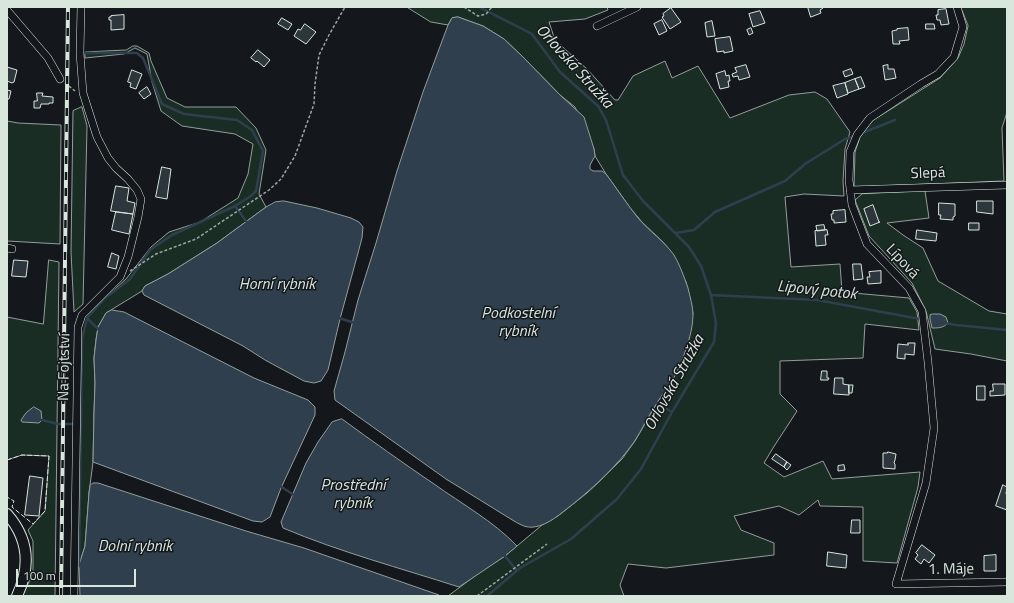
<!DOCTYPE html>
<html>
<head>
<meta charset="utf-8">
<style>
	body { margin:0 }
	#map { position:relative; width:1014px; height:603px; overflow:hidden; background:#14181c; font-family:"Titillium Web",sans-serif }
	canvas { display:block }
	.frame { position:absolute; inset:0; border:8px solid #d8e6dc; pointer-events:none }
	.scale { position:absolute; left:16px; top:569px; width:120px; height:18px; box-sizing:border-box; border:2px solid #d8e6dc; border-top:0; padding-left:5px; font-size:12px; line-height:14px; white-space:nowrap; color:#d8e6dc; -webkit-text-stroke:3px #14181c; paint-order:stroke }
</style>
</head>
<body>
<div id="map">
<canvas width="1014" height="603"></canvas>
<div class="frame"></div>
<div class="scale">100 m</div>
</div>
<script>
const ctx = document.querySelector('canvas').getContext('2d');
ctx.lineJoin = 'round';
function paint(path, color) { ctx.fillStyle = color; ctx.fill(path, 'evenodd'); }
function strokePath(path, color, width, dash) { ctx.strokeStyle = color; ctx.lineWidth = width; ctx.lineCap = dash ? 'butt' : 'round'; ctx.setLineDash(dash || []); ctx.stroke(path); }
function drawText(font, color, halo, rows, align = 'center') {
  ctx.font = font + ' "Titillium Web",sans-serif'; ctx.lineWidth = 3; ctx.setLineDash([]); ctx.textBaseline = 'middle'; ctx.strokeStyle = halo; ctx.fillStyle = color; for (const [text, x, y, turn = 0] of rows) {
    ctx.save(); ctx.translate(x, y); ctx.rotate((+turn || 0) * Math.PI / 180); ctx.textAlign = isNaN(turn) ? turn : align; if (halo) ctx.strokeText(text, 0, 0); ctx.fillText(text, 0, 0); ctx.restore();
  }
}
const green = new Path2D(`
	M407,7H607L608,10L585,19L549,22L555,40L587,69L615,100H618L633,76L665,61L672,78L698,66L730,118L789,95L815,92L827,99L850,132L845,149L843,181L844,196L804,194L785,197L791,267L840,264L842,292L909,298L917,312L919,330L865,324L863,358L780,361V394L797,411L773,448L764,463L784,477L823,461L832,479L920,472L918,487L897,563L863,561V507L820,506L818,500L799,515L779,506L734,516L741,530L774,543V555L666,568L628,564L620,585L624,596H448L479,573L505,556L542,525L558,516L587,493L601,480L622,459L635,441L657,403L670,384L693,314L690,298L686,282L673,255L664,243L642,222L631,209L606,174L595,156L594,149L575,107L560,95L523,57L504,39L483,26L458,17L452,18L448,25L431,22Z
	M961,7H1007V112L1002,128L1004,181L854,187L855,152L860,137L872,121L940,78L958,58L964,44L968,26Z
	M133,46H137L149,53L151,61L167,98L185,107H236L256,128L266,150L259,194L266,207L217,243L168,274L145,286L142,291L106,313L98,327L96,340L94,358L95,383L94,413L93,462L89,493L85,546L79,565L82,339L87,318L105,298L126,279L151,247L169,232L200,222L238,198L248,174L253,144L235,134L182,126L161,111L152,82L147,54L135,48L124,54L85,58V52L126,50Z
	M82,107L87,126L83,304L74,312L71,252L73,111Z
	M7,121L18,123L61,125L60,244L7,241Z
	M925,191L929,218L887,223L903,235L923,248L938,281L989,311L1007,314V361L971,354L935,349L926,311L912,283L869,236L855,200L862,194Z
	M49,260L59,262L55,596H22L33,574V541L28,530L45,511L49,456L22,455L7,460V317L43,324Z`);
paint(green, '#1a2d24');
strokePath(green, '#939e99', 1);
const water = new Path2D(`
	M458,17L483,26L504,39L523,57L560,95L584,117L594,149L595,156L590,165V169L593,171H602L606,174C617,189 627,204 638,218C649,231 664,241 674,255C680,265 684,277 688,288C690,297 693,306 693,315C693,335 681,366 671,383C666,390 661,396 657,403C648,416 642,430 634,442C617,466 595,486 573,504C561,513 549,525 534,527C526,528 521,525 514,521L446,479L335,400L334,391L345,352L358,300L376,243L397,171L423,92L448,25L452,18Z
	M284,201L317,208L351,218L359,222L363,227L362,238L358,253L340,319L328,370L321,381L314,383L304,381L265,360L243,346L144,295L142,291L145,286L168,274L217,243L266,207L275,202Z
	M112,310L124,312L254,378L308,400L315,407V415L281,488L270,517L262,522L253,521L93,462L94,413L95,383L94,358L96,340L98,327L106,313Z
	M933,314H940L946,317L948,323C943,328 939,328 932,328L930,319V315Z
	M34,407L41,411L42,420L39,423L22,422L21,420L26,413Z
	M342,419C372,441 403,463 434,484C462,504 493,521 517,546L505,556L459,587C400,568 340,552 283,528L281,522L306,463L318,442L332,422Z
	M93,483H98L246,531L304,548L439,595L440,596H80L79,565L85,546L89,493L90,486Z`);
paint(water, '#2f3f4d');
strokePath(water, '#939e99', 1);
strokePath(new Path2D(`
	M479,7L532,34L560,72L598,106L606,120L623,175L643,201L689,247L701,266L711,295L716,323L714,342L672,412L641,469L617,499L571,539L520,568L487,596
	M862,133L895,120
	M235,206L249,225
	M676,233L694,230L715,212L785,181L805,164L845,139L855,136
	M711,295L817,300L920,319
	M87,318L100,331
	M339,318L355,323
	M944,323L956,325L1007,330
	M655,402L672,412
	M42,420L58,424H75
	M280,486L294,495
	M503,555L505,556L517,571
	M81,567L79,565L82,339L87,318L105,298L130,279L150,250L172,235L235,206L251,196L256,191L263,151L252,130L237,120L184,114L162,104L143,58L137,53H85`), '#2f3f4d', 2.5);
const building = new Path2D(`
	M808,7H823V8L820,10L821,13L811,17Z
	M671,8L681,22L670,29L662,17L664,16L663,14Z
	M946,9L949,24L941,25L940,20H937L936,15H938V10Z
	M760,11L765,23L753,27L749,14Z
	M124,15V29L111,30V20H109V17H111V16Z
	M282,18L292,24L288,30L278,24Z
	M662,20L667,31L659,35L654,24Z
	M712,21L715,36L707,37L705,23Z
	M305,24L316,32L306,44L294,36L298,29L300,30Z
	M926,24H934L935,29H926Z
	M751,28L753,33L749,35L747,30Z
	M908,28L909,40L899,41L900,44H893L892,31L897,30V29Z
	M730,37L733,51L724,53V51L717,52L715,39Z
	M258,50L270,60L264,67L257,61L256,62L251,58Z
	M746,65L750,77L739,80L738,76L733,77L732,74L737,72L735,68Z
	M888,65V69H894L896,78L885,80L883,66Z
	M7,67L17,70L14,82L12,83L7,81Z
	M851,69L853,74L845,77L843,72Z
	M132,70L142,74L136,89L130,87L131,83L128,82Z
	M725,71L726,76L729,75L730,81H728L729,87L720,89L716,74Z
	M861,77L865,87L859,89L855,79Z
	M855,79L859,89L848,93L845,83Z
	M845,83L848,94L837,98L833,86Z
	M147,87L151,94L144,99L139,93Z
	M7,90L11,91L9,99H7Z
	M37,93H43L42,96L53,97V103H49V104H41L40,108H34V101H37Z
	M162,167L171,169L167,199L156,197Z
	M116,186L129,188L127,201L135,203L133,214L111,211Z
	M977,201H993V214L977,212Z
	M939,203L955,204V216L953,217V220L940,219L941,215H939Z
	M873,205L879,222H880L870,226L864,209Z
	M845,210L846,222L834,223V220H832L831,214H833V211Z
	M116,212L133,214L129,234L112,230Z
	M969,223H979V230H969Z
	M824,225L825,230L817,231L816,226Z
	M827,230L828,235H825L826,245L816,246L815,231Z
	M917,230L937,233L936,241L916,239Z
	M112,253L119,256L116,269L108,267Z
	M14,260L28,261L26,277L12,276Z
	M853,264H861L863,279L854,280Z
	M881,271V283L868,284L867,277H870L869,272Z
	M908,343H915L914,355L905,354V359L897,358L898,344L908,345Z
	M822,371H827V378H829L828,380H821Z
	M835,378H843V384L849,385V395L834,394Z
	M993,384H1005V395L990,396V391H993Z
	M849,385H853L852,393H849Z
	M977,386H985V400H977Z
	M888,452L896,454L895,460L894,463L895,464V469L883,468V453H887Z
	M776,454L787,462L784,467L772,459Z
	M787,462L791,465L787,470L784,467Z
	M844,465L845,470L838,471V466Z
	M30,476L43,478L39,516L25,515Z
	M1003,485L1007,487L1006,494H1007V510L996,506Z
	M852,520H860V533H851Z
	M922,545L935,555L929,563L924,559L921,564L915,559L918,555L916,553Z
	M828,552L847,555L846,568L827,566Z
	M996,555V571H984V556Z`);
paint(building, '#2c363c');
strokePath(building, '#d8e6dc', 1);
const street = new Path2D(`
	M957,7L963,27L954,57L938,74L921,84L870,118L857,135L850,152L849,180L852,205L867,244L909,288L922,311L928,362L934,428L926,483L896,584L1007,582
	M7,10L48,58L60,79
	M597,26L637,7
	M850,190L1007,185
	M7,248L12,249
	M74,596L78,327L82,315L120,277L128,257L138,217L141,199L137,190L128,179L116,168L108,158L97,137L83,93L80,53L81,7`);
const secondary = new Path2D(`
	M7,514C29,539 31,566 17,596`);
strokePath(street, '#d8e6dc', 8);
strokePath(secondary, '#d8e6dc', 12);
strokePath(new Path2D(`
	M464,7L478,16L486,14L492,7
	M65,83L75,91
	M130,271L156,254L196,239L269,190L281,179L295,156L314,104L315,84L319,55L329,35L345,7
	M7,572H8
	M477,596L547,544`), '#9da8a2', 1.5, [3, 2]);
strokePath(street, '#14181c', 7);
strokePath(secondary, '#14181c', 10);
const rail = new Path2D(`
	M61,596L68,7`);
strokePath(rail, '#d8e6dc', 4);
strokePath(rail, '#14181c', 2.5, [8]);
strokePath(new Path2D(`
	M7,460L22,455L49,456L45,511L33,524L12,507L14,501L7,497`), '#d8e6dc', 1, [5, 2]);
drawText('15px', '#d8e6dc', '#14181c', [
	["Slepá",928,174,-2],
	["Lípová",902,262,47],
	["Na Fojtství",65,367,-89],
	["1. Máje",951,570,-1]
]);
drawText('italic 16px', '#d8e6dc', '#14181c', [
	["Orlovská Stružka",574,67,48],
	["Horní rybník",277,285],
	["Lipový potok",817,291,6],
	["Podkostelní",518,314],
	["rybník",518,332],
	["Orlovská Stružka",675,383,-61],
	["Prostřední",353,486],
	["rybník",353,504],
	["Dolní rybník",135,547]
]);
</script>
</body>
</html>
